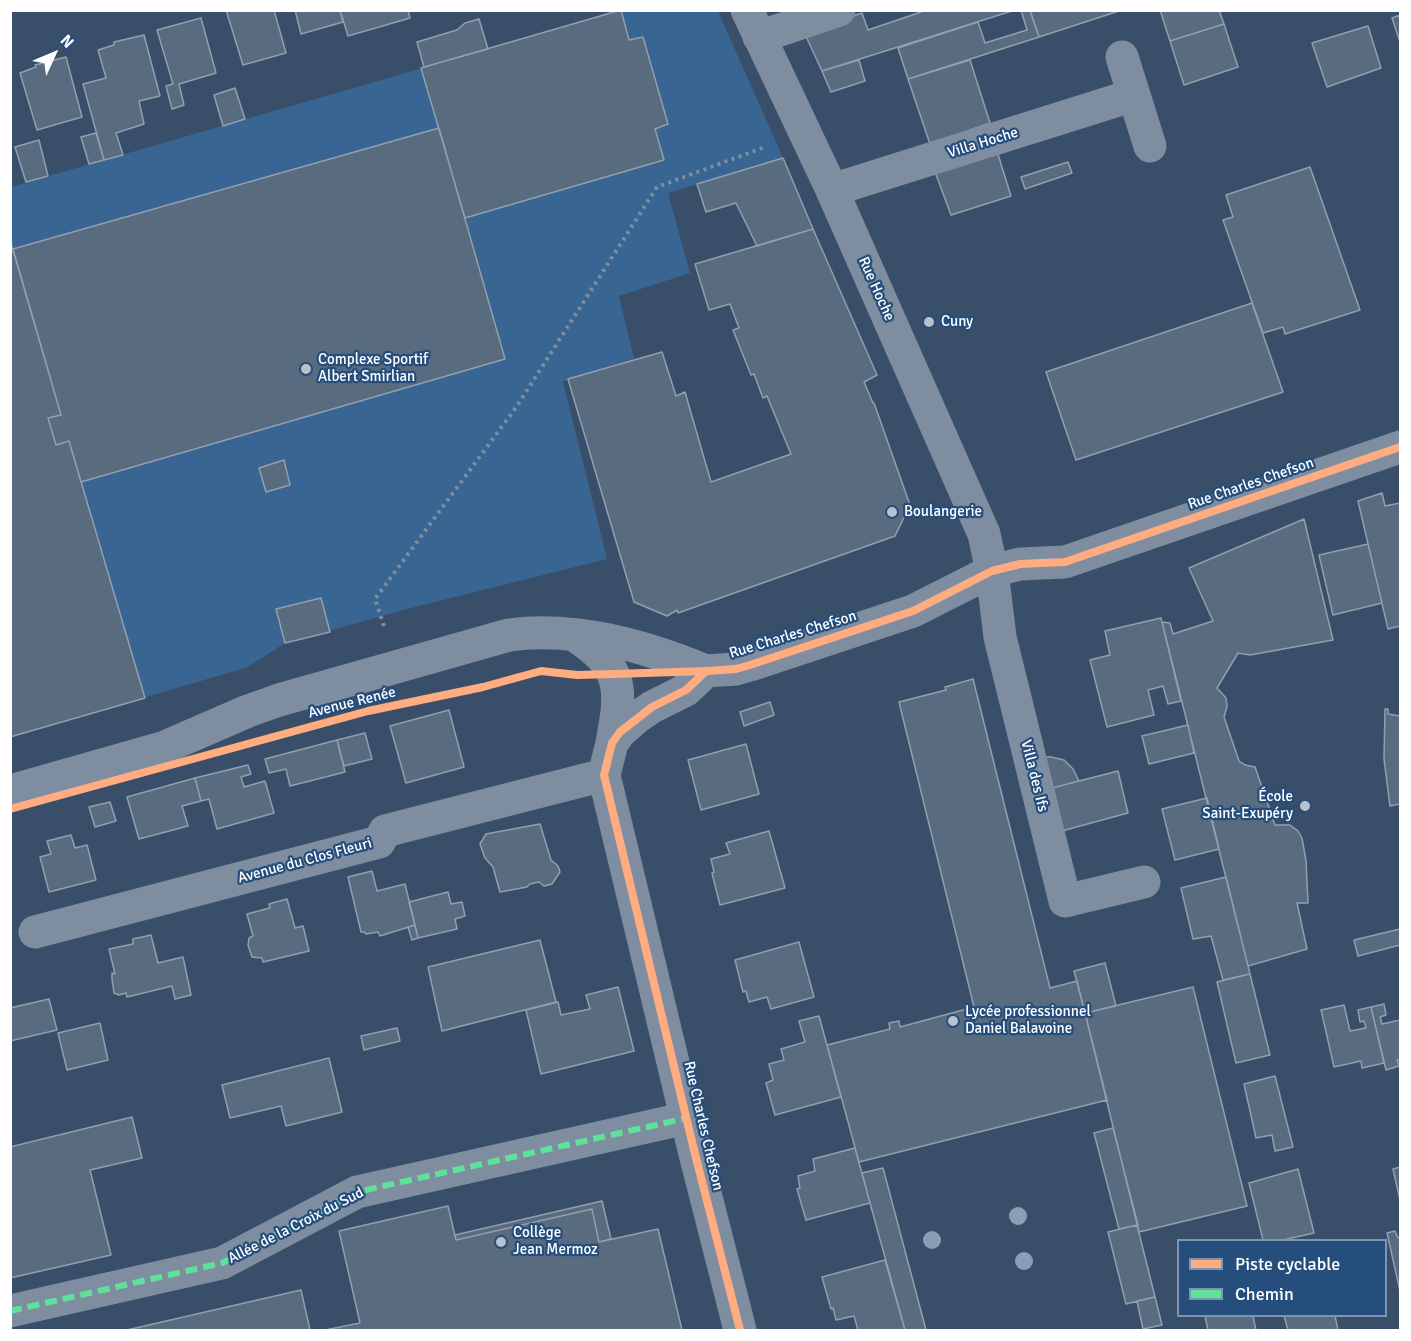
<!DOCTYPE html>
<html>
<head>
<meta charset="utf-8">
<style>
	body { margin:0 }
	#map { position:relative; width:1411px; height:1341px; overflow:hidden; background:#394f69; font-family:Signika,sans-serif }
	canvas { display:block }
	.frame { position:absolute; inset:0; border:12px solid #fff; pointer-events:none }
	.legend { position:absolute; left:1177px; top:1239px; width:210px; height:78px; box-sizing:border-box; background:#254e7d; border:2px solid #7c95b1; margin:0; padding:8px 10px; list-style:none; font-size:18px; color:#fff }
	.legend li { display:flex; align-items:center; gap:12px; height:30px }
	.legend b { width:30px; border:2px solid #7c95b1 }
	.north { position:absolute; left:24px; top:24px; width:60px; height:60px; -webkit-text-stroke:4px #254e7d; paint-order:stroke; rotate:46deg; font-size:16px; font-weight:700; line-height:24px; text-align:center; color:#fff }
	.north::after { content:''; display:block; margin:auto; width:21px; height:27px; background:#fff; clip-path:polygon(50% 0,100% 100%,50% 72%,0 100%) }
</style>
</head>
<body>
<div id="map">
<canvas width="1411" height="1341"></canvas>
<div class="frame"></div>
<ul class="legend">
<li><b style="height:8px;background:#ffac80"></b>Piste cyclable</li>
<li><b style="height:8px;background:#60e19b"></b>Chemin</li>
</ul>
<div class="north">N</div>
</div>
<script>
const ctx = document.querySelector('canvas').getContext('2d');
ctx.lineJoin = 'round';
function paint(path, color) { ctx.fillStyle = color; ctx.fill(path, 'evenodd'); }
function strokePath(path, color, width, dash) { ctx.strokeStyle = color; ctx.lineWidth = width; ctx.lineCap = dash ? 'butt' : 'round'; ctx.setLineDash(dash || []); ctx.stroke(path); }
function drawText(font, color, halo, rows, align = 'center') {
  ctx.font = font + ' Signika,sans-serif'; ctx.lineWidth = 4.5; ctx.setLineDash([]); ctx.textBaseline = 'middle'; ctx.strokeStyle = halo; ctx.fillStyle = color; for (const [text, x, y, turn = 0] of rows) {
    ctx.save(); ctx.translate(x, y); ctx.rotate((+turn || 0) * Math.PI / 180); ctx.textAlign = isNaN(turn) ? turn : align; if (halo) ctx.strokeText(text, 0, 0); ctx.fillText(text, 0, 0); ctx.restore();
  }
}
paint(new Path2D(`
	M620,11H718L783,158L668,193L690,273L619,296L634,359L563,382L607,559L411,608L285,643L248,667L11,737V187Z`), '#396593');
const building = new Path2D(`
	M226,10H274L286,53L243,65Z
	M295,10H340L343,22L301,34Z
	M340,10H408L410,18L348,36Z
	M621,10L629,40L643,37L668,124L655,129L664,160L465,218L421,68Z
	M927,10H1015L822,71L804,32L862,13L868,30Z
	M1021,10H1030L1039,37L908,79L898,48L978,22L985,43L1027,30Z
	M1032,10H1122L1039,37L1030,11Z
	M1160,10H1219L1224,24L1170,41Z
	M1400,15V42L1392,18Z
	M201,18L216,73L179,84L184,105L172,109L166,86L173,84L157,30Z
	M479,19L488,49L424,67L417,42L457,30L465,23Z
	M1224,24L1238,67L1184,85L1170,41Z
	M1368,26L1381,68L1327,87L1312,43Z
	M144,35L160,96L139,101L144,124L116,133L123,155L104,160L83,84L106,78L98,50L114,45V42Z
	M66,57L82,117L37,130L20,73L36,67L35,65Z
	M859,60L865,81L831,92L822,71Z
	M970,60L990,123L930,144L908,79Z
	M235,88L245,119L223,126L214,95Z
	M439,128L505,359L81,482L69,441L56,445L48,418L61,415L13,249Z
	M96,133L104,160L89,164L81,137Z
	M39,140L48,176L26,182L15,147Z
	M996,148L1011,196L951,215L934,169Z
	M783,158L813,229L757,246L736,203L706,212L697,184Z
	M1068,162L1072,173L1025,189L1021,177Z
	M1310,167L1360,310L1285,334L1283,327L1263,333L1223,220L1233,217L1226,195Z
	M813,229L877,375L864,382L873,403H874L910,505L895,536L678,613L677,610L667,616L634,602L568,379L662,352L676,396L685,392L711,482L791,454L767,396L763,398L754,374L751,375L733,330L739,328L730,304L709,310L695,264Z
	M10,240L61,415L48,418L56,445L69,441L145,698L10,737Z
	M1252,303L1283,392L1076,460L1046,372Z
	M284,460L290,485L266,492L259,468Z
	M1382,493L1385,506L1400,503V626L1388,629L1358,501Z
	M1304,519L1333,640L1250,655L1238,653L1217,688L1226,698L1227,706L1224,717L1239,761L1245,765L1255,767L1275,825H1290L1298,831L1302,838L1306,861L1308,903H1297L1307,949L1248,966L1162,622L1170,623L1173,634L1213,621L1189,568Z
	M1368,544L1382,603L1333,615L1319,555Z
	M321,598L330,632L285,643L276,609Z
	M1161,618L1181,701L1168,704L1163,686L1148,690L1154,715L1107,727L1090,660L1110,655L1105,631Z
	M973,679L1050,988L1077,981L1107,1100L859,1162L827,1045L890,1029L889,1023L899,1021L900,1027L974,1007L899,702L946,690L945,687Z
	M770,702L774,715L744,726L740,712Z
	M1385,709H1388V714L1400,716V804L1390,806L1384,759Z
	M449,710L464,767L406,783L390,726Z
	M1188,725L1194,753L1149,764L1142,736Z
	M365,733L372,759L344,766L337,740Z
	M337,740L345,772L290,786L286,769L269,773L265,759Z
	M746,744L759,794L701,810L688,760Z
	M1041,757H1051L1064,760L1073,769L1079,781L1048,789Z
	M248,765L251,774L241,777L244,787L265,781L274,813L217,829L209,799L201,801L195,778Z
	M1118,771L1128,813L1058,832L1048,789Z
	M195,778L201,801L182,806L188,826L139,839L127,797Z
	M1207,798L1219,849L1175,860L1162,809Z
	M110,802L116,821L95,827L89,807Z
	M540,824L551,860L558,866L560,872L552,884L544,886L539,882L530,884L527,887L500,892L493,867L485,858L480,844L486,834Z
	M769,831L785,888L720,905L712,873L714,872L711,859L730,854L726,843Z
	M71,835L75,848L87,845L96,880L49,892L40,857L51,854L47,841Z
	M372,871L377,891L405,884L415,925L380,936L378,932L366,934L364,932H361L348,877Z
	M1226,877L1250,974L1223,980L1211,936L1193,939L1181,888Z
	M448,892L451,904L462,902L465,916L455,919L457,929L418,938L409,902Z
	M287,899L295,928L303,926L309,951L263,962L262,958L252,957L248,945L249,938L253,936L247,914L270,908L269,904Z
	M415,925L418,938L412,940L408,927Z
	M1400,929V945L1358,956L1354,940Z
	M151,935L158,963L183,957L191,995L175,999L172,986L127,997L126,993L119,995L114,993L112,979V973L115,974L109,949L133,944V939Z
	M540,940L556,1002L442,1031L428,967Z
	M799,942L814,997L771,1009L767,997L749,1002L746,991L743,992L735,960Z
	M1105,963L1116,1006L1085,1013L1074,971Z
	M1250,974L1270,1055L1236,1063L1217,982Z
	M618,987L634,1051L541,1074L526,1010L558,1002L561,1015L590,1009L586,995Z
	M1193,987L1247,1206L1139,1232L1085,1013Z
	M49,999L57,1030L10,1041V1008Z
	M1384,1004L1386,1015L1380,1017L1382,1024L1400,1020V1060H1397L1399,1066L1386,1070L1371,1007Z
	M1344,1005L1350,1031L1366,1028L1364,1021L1360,1022L1358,1010L1371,1007L1384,1063L1362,1068L1361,1061L1334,1067L1321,1010Z
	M819,1016L841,1097L775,1115L766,1083L773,1080L769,1064L784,1060L781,1049L805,1042L799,1021Z
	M100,1023L108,1060L67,1070L58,1033Z
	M397,1028L400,1041L364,1050L361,1036Z
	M329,1058L342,1112L286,1126L281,1106L230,1118L222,1085Z
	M1275,1076L1293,1147L1275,1151L1272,1135L1256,1138L1244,1084Z
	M132,1117L142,1158L90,1170L111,1255L10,1278V1147Z
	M1113,1128L1138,1225L1119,1229L1094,1133Z
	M855,1148L870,1203L806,1220L797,1189L800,1188L798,1176L815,1171L813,1159Z
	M1400,1167V1200L1393,1169Z
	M883,1168L926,1330H905L870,1203L862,1173Z
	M1298,1169L1314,1233L1283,1240H1263L1249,1183Z
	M602,1201L611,1239L599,1242L592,1209L456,1240L455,1235Z
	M448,1206L456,1240L592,1209L599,1242L658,1229L682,1330H325L360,1323L339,1231Z
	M1137,1225L1155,1297L1126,1304L1108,1232Z
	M1395,1231L1398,1238L1400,1237V1291L1387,1233Z
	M885,1260L905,1330H858L854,1316L836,1320L833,1308L831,1309L822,1277Z
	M301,1290L310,1330H127Z
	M1155,1297L1162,1325L1143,1329L1137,1301Z
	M1205,1316H1253L1256,1330H1208Z
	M1284,1316H1335L1338,1330H1288Z`);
paint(building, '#596b7f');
strokePath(building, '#929fae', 1.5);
strokePath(new Path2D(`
	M384,626L375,599L517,406L657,187L765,147`), '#7e8ea0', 4, [3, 4.5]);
strokePath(new Path2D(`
	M747,10L832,190L984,534L992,571L1000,637L1065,901L1144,882
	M759,37L839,10
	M1122,57L1150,146
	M832,190L1134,95
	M574,635C624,667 622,689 612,743
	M10,791L165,747L248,711L279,700L509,635C576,626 645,646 706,671
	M35,932L379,842L385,831L604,775
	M10,1311L222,1263L357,1192L687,1118
	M740,1330L694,1150L604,775L612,743L620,732L636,718L652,707L686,690L706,671L736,669L750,665L913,611L992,571L1020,564L1065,562L1400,447`), '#7e8ea0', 33);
strokePath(new Path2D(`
	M10,1311L222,1263L357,1192L687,1118`), '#60e19b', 6, [12, 6]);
strokePath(new Path2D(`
	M706,671L686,690L652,707L620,732L612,743L604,775L694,1150L740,1330
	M10,809L368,711L483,687L541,671L577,675L614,674L706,671L736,669L750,665L913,611L992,571L1020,564L1065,562L1400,447`), '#ffac80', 8);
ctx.fillStyle = '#8a9fb5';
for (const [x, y] of [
	[1018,1216],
	[932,1240],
	[1024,1261]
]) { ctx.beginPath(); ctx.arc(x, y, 9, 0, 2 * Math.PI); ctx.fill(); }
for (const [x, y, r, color] of [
	[929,322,6,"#bac1ca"],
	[306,369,6,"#bac1ca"],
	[892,512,6,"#bac1ca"],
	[1305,806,6,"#bac1ca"],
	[953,1021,6,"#bac1ca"],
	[501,1242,6,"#bac1ca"]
]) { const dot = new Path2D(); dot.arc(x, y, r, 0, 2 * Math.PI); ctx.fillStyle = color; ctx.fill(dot); strokePath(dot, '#254e7d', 2); }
drawText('15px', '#fff', '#254e7d', [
	["Villa Hoche",983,143,-17],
	["Rue Hoche",876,289,66],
	["Rue Charles Chefson",1251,484,-19],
	["Rue Charles Chefson",793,635,-17],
	["Avenue Renée",352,703,-14],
	["Villa des Ifs",1034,776,76],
	["Avenue du Clos Fleuri",305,861,-15],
	["Rue Charles Chefson",703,1126,77],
	["Allée de la Croix du Sud",296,1226,-27]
]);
drawText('15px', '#fff', '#254e7d', [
	["Cuny",941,322],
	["Complexe Sportif",318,360],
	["Albert Smirlian",318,377],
	["Boulangerie",904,512],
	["École",1293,797,"right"],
	["Saint-Exupéry",1293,814,"right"],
	["Lycée professionnel",965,1012],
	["Daniel Balavoine",965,1029],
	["Collège",513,1233],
	["Jean Mermoz",513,1250]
], 'left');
</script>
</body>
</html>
